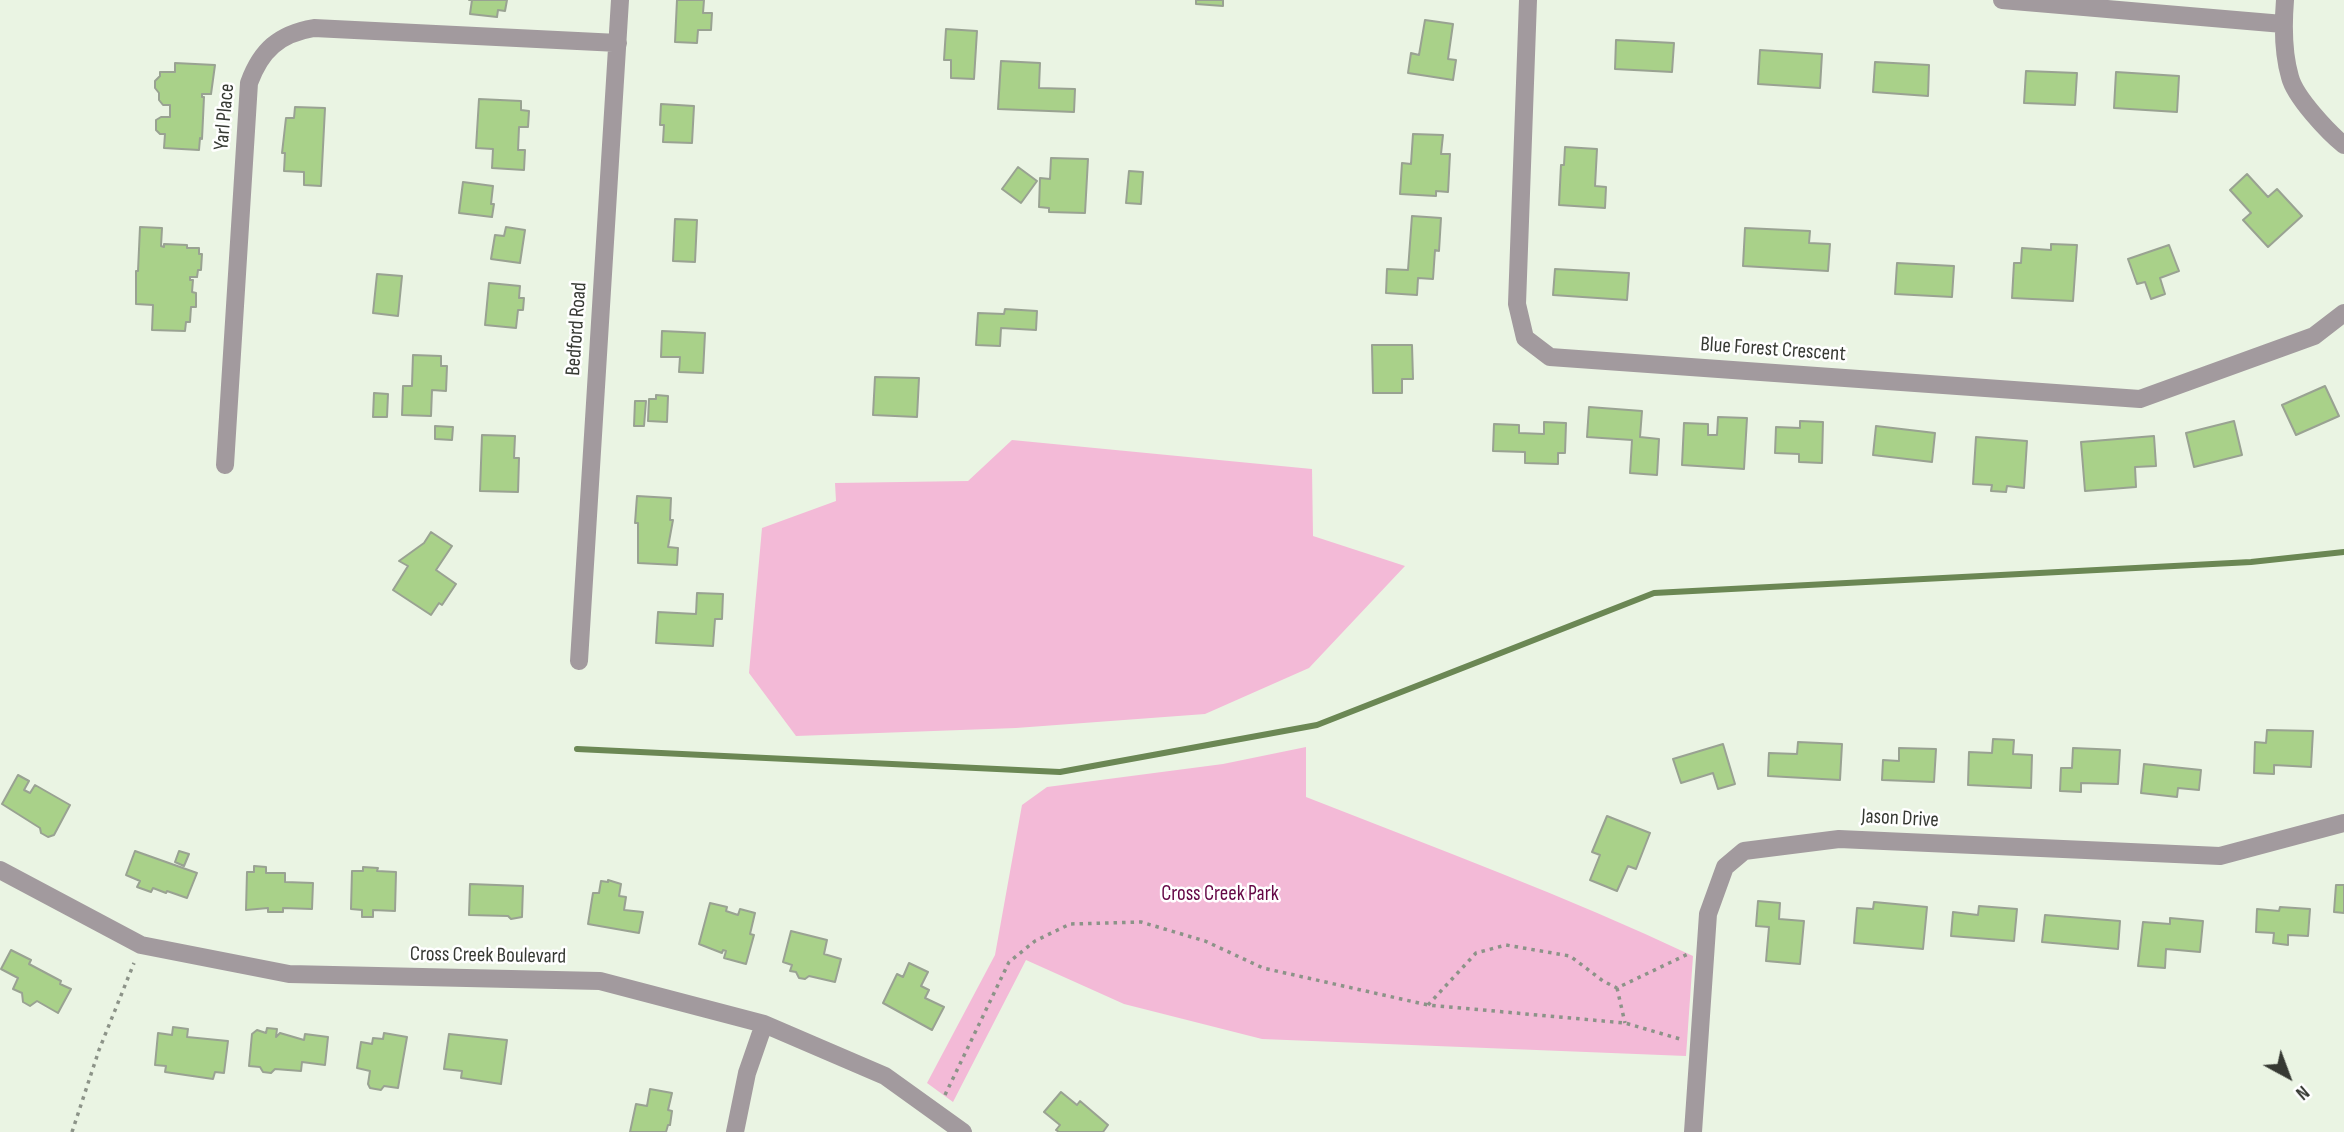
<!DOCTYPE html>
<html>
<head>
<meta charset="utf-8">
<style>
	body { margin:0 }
	#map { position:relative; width:2344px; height:1132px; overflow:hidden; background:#eaf4e3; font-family:"Sofia Sans Condensed",sans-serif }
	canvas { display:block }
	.north { position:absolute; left:2253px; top:1041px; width:70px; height:70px; -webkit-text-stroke:5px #fff; paint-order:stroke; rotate:139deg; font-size:19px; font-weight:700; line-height:28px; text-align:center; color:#363933 }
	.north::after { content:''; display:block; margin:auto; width:24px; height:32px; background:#363933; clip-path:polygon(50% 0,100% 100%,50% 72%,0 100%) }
</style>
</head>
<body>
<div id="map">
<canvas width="2344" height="1132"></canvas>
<div class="north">N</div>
</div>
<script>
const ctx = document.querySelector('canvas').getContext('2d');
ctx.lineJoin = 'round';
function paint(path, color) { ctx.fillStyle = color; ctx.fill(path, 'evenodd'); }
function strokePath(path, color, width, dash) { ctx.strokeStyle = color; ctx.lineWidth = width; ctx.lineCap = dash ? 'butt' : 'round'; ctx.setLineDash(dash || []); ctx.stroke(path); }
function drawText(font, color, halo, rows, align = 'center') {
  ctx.font = font + ' "Sofia Sans Condensed",sans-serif'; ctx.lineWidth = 5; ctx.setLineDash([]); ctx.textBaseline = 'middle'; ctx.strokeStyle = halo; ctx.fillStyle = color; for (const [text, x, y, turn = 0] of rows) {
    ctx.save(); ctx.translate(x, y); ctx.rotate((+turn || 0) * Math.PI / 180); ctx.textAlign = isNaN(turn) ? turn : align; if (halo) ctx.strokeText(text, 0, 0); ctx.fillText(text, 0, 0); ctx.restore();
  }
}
paint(new Path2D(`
	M1012,440L1312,469L1313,536L1405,566L1309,668L1205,714L1016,728L796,736L749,673L762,528L836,501L835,483L968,481Z
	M1306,747V797C1436,848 1566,896 1693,956L1686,1056L1262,1039L1124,1004L1026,960L953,1102L927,1083L995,955L1022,805L1047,787L1223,764Z`), '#f3bad7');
strokePath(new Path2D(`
	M577,749L1060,772L1317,725L1654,593L2251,562L2344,552`), '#6b8754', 6);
const building = new Path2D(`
	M469,0H507L505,11L498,10L497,17L470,14L472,0Z
	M677,0H704L703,13H712L711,30H698L697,43L675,42Z
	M1196,0H1223V6L1196,4Z
	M1425,20L1453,24L1448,59L1456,60L1453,80L1408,73L1411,53L1419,55Z
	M946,29L977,31L974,79L951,78V60H944Z
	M1616,40L1674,43L1672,72L1615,69Z
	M1760,50L1822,54L1820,88L1758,84Z
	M1001,61L1040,63L1039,88L1075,89L1074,112L998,109Z
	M1875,62L1929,65L1928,96L1873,92Z
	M175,63L215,65L211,94H202V97H204L202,139L200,138L199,150L164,148L165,134H160L156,130V120L161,117H170V105H163L159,100V93L155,88V81L160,76V72H175Z
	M2026,71L2077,73L2075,105L2024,103Z
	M2116,72L2179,76L2177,112L2114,108Z
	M479,99L521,101V110L529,111L528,127H519L518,150H525L524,170L492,168L493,149L476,148Z
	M661,104L694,106L692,143L663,142L664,125H660Z
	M295,107L325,108L321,186L304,185V172L284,171L285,153H282L286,118H294Z
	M1413,134L1443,135L1441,154H1450L1448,192L1436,191V196L1400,194L1402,163L1411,164Z
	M1565,147L1597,149L1595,186L1606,187L1605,208L1559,205L1561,165H1564Z
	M1051,158L1088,159L1085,213L1049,212V208L1039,207L1040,178L1050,179Z
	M1018,167L1037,181L1021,203L1002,189Z
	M1129,171L1143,172L1141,204L1126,203Z
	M2247,174L2268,197L2277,189L2302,216L2268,247L2243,220L2251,213L2230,190Z
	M463,182L493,186L491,204H494L492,217L459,213Z
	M1412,216L1441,218L1439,251L1435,250L1433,279L1418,278L1417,295L1386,293L1387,269L1408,270Z
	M675,219L697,220L695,262L673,261Z
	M140,227L162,228L161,246L164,247V244L187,245V248H199V254H202L201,270H198L197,277H190V280H193L192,292L196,293V307H191L190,322H186L185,331L152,330L153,305L136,304V271H138Z
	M506,227L525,230L520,263L491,259L495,235L504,236Z
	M1745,228L1810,231L1809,243L1830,244L1828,271L1743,266Z
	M2051,244L2077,245L2073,301L2012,298L2014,263H2021L2022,248L2051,250Z
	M2169,245L2179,271L2160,278L2165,294L2151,299L2145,282L2137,284L2128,259Z
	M1897,263L1954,266L1952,297L1895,294Z
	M1555,269L1629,273L1627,300L1553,295Z
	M377,274L402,276L398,316L373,313Z
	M489,283L520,286L519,298H524L523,310H518L516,328L485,325Z
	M1005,309L1037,311L1036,330L1001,328L1000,346L976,345L978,313L1004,314Z
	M662,331L705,333L703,373L679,372L680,357H661Z
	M1372,345H1412L1413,379H1402V393H1373Z
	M413,355L441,356V366H447L446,391L432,390L431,416L402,415L403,386H412Z
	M875,377L919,378L917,417L873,415Z
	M2325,386L2339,416L2296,435L2282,405Z
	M374,393L388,394L387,417H373Z
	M656,395L668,396L667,422L648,421L649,399H656Z
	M635,401H646L644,426H634Z
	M1589,407L1642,411L1640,437L1659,439L1657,475L1630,473L1632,440L1587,437Z
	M1718,417L1747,418L1744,469L1682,465L1684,423L1708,424V435H1717Z
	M1800,421L1823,422L1822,463L1799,462V454L1775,453L1776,427L1800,428Z
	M2234,421L2242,455L2194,467L2186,433Z
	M1544,422L1566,423L1565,453H1558V464L1525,463V452L1493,451L1494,424L1519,425V433L1544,434Z
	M435,426L453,427L452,440L435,439Z
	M1876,426L1935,433L1932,462L1873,455Z
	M482,435L515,436L514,458H519L518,492L480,491Z
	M2154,436L2156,466L2135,467L2136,487L2085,491L2081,442Z
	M1976,437L2027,441L2024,488L2007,486L2006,492L1991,491L1992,485L1973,484Z
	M637,496L671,498L670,520H673L668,547L678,548L677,565L638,563V523H635Z
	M431,532L452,546L436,570L456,584L442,605L439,603L431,615L393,590L408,566L399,561L424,543Z
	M697,593L723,594L722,619H715L713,646L656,643L658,612L696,614Z
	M2267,730L2313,731L2311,767L2274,765V774L2254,773L2255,742L2266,743Z
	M1993,739L2014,740L2013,754L2032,755L2031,788L1968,785L1969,752L1992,753Z
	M1798,742L1842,744L1840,780L1768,776L1769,753L1797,754Z
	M1723,744L1735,784L1718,789L1713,773L1681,783L1673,759Z
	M1899,748L1936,749L1934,782L1882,780L1883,760L1899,761Z
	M2073,748L2120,750L2118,784L2081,783V792L2060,791L2061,768H2072Z
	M2144,764L2201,770L2199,790L2178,788L2177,797L2141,793Z
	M18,775L29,781L24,790L30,793L35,785L70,805L54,835L48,837L41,833L40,828L2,804Z
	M1607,816L1650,833L1636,869L1628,866L1617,891L1590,880L1600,855L1592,852Z
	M135,851L197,873L187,898L167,891L166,893L153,888L151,892L137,887L140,881L126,875Z
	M179,851L189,854L184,866L175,862Z
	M254,866L266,867V873H285V882L313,883L312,909L283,908V912H268V908L246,910L247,872H254Z
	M363,867L378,868L377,871L396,872L395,911L373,910V917H362V910L351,909L352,871H363Z
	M608,880L621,884L619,896L626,897L624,910L643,912L639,933L588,924L593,893H599L601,881L608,882Z
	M470,884L523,886L522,917L511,919L508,916L469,915Z
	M2336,885H2344V913L2334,912Z
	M1758,901L1780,903L1779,919L1804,921L1800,964L1766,961L1769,927L1756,926Z
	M1874,902L1927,907L1923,949L1854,943L1857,908L1873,909Z
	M710,903L727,907L726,911L738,915L740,909L755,913L750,934L754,935L746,964L724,958L726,951L723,950L722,953L699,944Z
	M1979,906L2017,909L2014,941L1951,936L1953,912L1978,915Z
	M2280,907L2310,909L2308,936L2288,935V945L2273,943L2274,933L2256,932L2257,909L2279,911Z
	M2045,915L2120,921L2118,949L2042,942Z
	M2170,918L2203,921L2200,952L2166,949L2165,968L2138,966L2143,922L2170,924Z
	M791,931L827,940L824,954L841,959L835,982L809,976L805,979L799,978L796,972L790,971L792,965L783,962Z
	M11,950L31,960L29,964L61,981L60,984L71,989L58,1013L37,1001L30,1006L23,1002L22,993L13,989L18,978L1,969Z
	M909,963L928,972L921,986L929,990L925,998L944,1007L932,1030L883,1003L897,974L903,977Z
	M173,1027L188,1029L187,1037L228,1041L224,1073L215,1072L213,1079L165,1072L166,1066L155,1065L158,1033L172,1035Z
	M267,1028L277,1029L276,1037L280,1033L304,1040L305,1034L328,1037L325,1065L302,1062L301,1071L275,1069L271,1073L263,1072L260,1067L249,1066L252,1034L257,1030L266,1033Z
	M384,1033L407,1037L398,1088L384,1086L381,1090L370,1088L368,1084L370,1071L357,1068L361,1042L372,1044L373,1038L383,1039Z
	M449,1034L507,1040L501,1084L461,1078L462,1071L444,1069Z
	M650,1089L672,1093L668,1110L672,1111L670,1125H668L666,1132H630L636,1104L647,1106Z
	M1061,1092L1077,1105L1080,1101L1108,1125L1103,1132H1059L1056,1130L1060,1125L1044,1112Z`);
paint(building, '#a9d189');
strokePath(building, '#99a292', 2);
strokePath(new Path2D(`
	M1617,988L1625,1023
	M1428,1005L1476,953L1506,945L1570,956L1603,981L1617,988L1688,954
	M945,1095L1009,962L1035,941L1070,924L1141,922L1205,941L1263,968L1428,1005L1625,1023L1680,1039
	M72,1132L99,1050L134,963`), '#8c9388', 3.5, [3.5, 5]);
strokePath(new Path2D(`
	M1528,0L1517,304L1525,338L1550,357L2140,399L2314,336L2344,313
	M2002,0L2283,24
	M2285,0C2283,25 2283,53 2290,77C2295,97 2328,132 2344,145
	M225,465L249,83C261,50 279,34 314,28L618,43
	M579,661L620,0
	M0,870L141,945L289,974L600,981L764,1024L885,1076L963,1132
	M735,1132L747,1073L764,1024
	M1693,1132L1708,914L1725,867L1744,851L1839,839L2220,856L2344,823`), '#a29a9e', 18);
drawText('21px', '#363933', '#fff', [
	["Yarl Place",225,117,-85],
	["Bedford Road",577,329,-86],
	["Blue Forest Crescent",1773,350,4],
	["Jason Drive",1900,819,3],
	["Cross Creek Boulevard",488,956,1]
]);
drawText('21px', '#650746', '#fff', [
	["Cross Creek Park",1220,895]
]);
</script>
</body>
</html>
